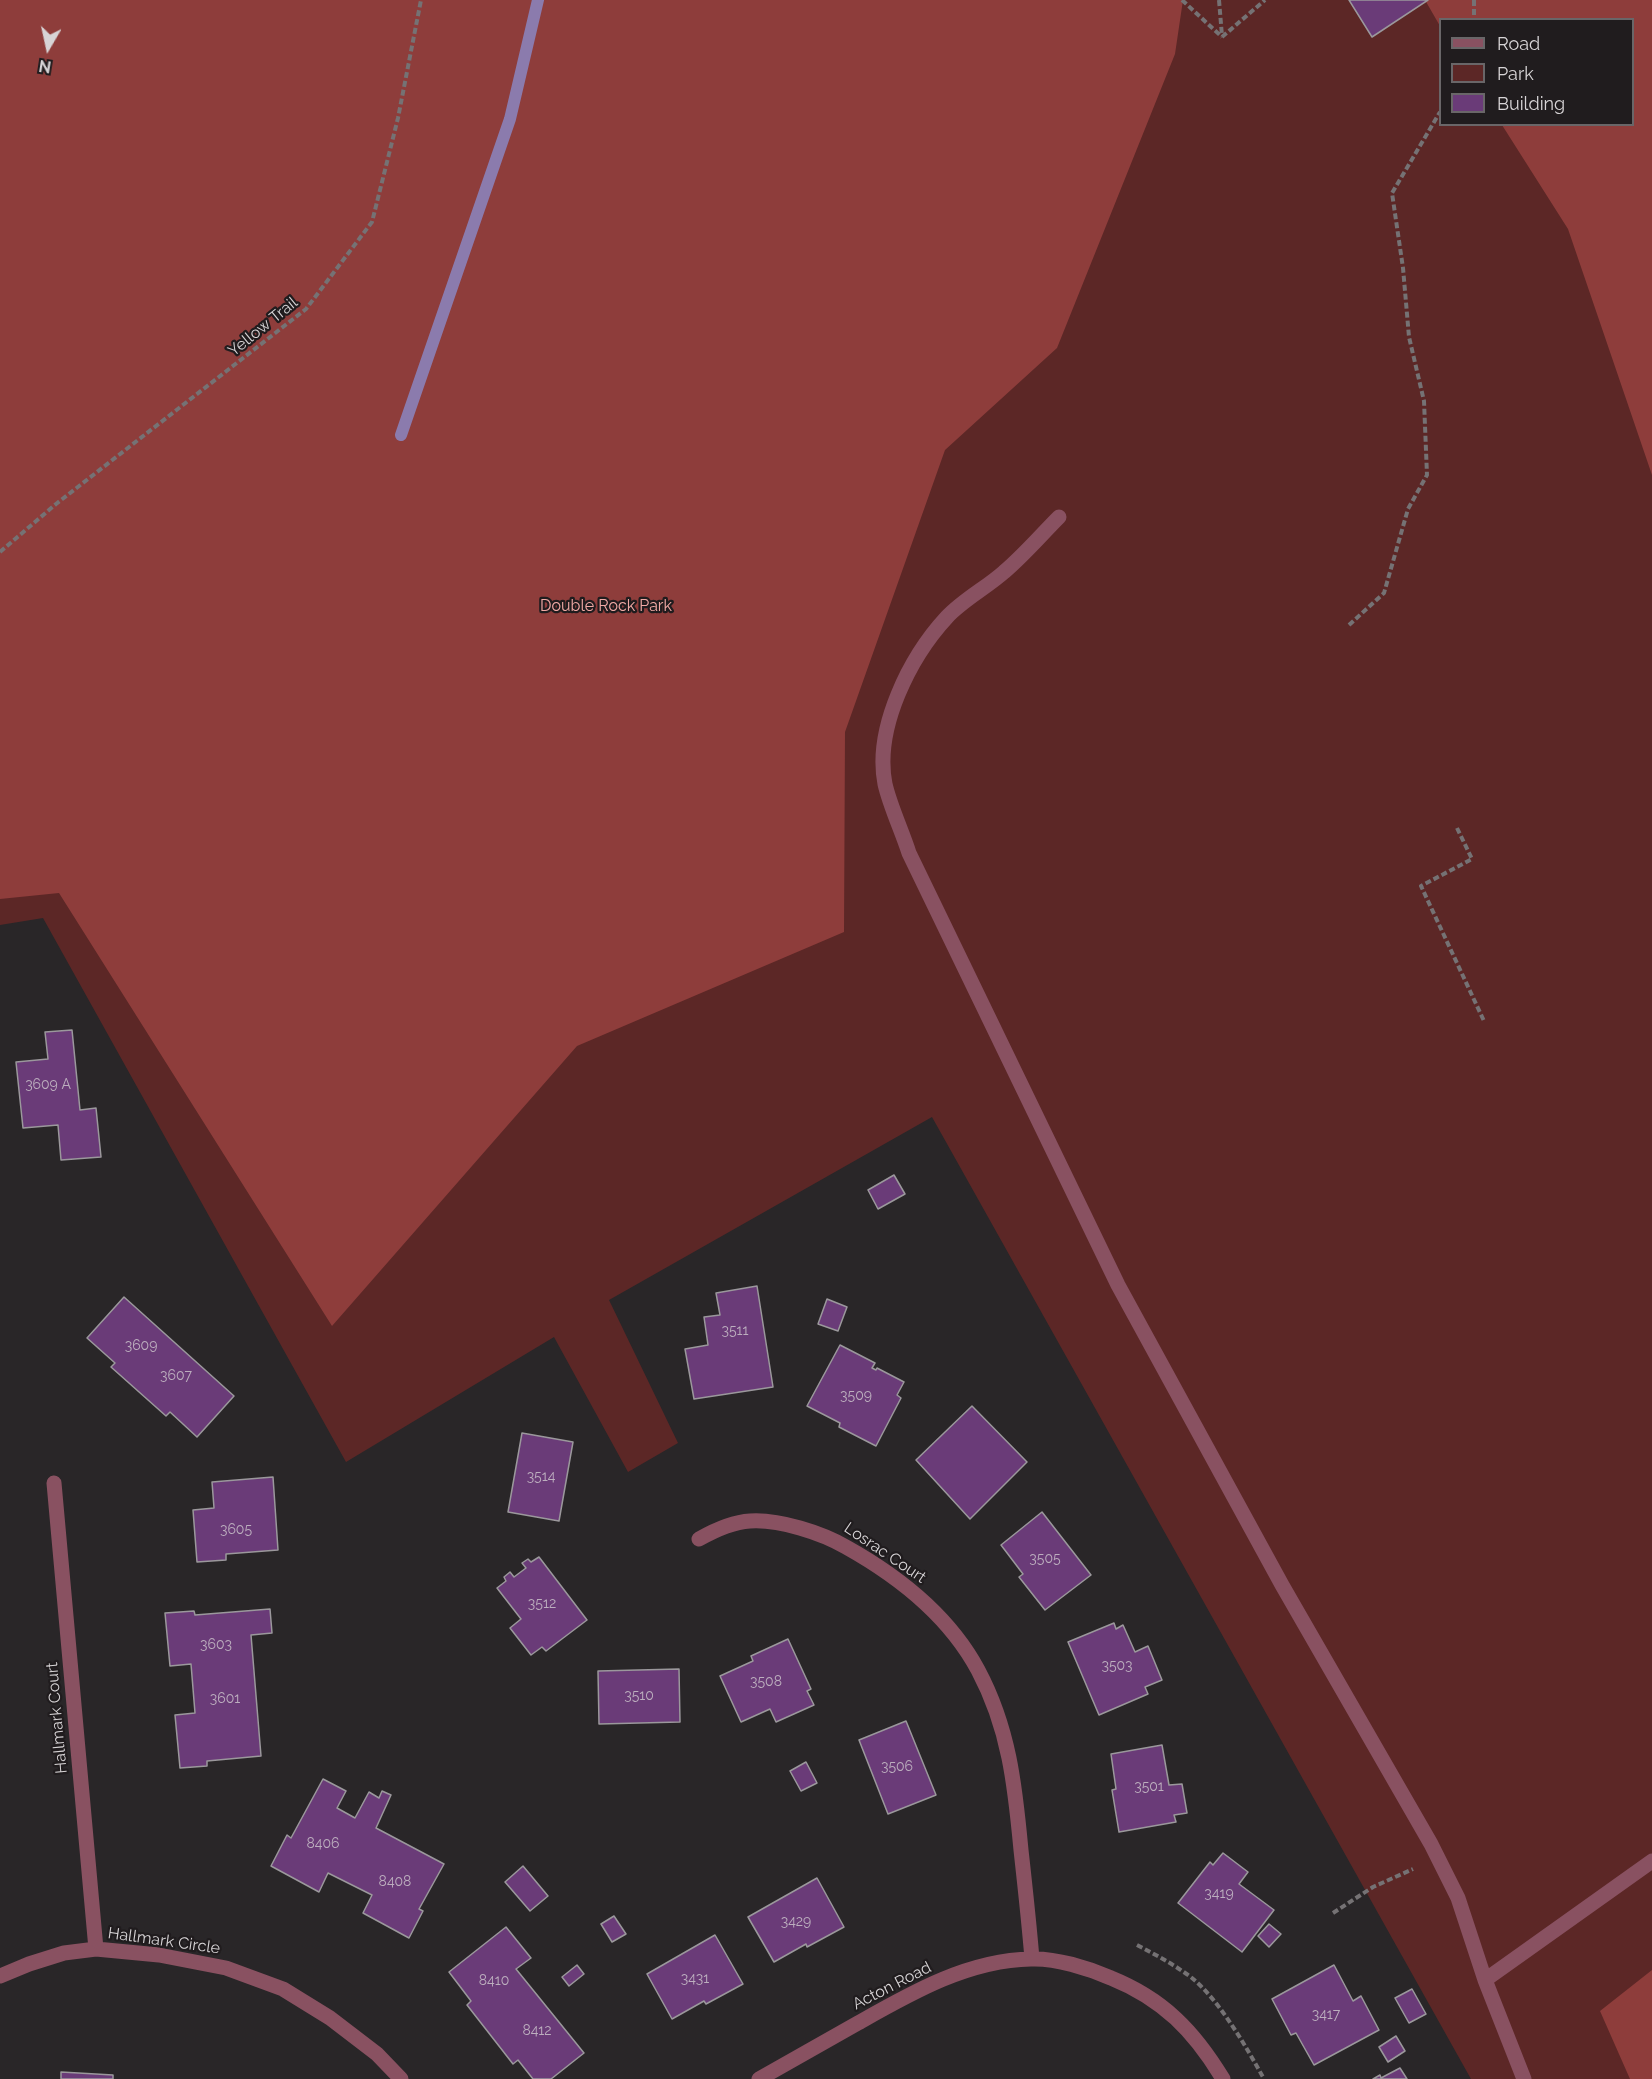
<!DOCTYPE html>
<html>
<head>
<meta charset="utf-8">
<style>
	body { margin:0 }
	#map { position:relative; width:1652px; height:2079px; overflow:hidden; background:#292628; font-family:Raleway,sans-serif }
	canvas { display:block }
	.legend { position:absolute; left:1439px; top:18px; width:195px; height:108px; box-sizing:border-box; background:#201c1e; border:2px solid #696668; margin:0; padding:8px 10px; list-style:none; font-size:18px; color:#d7d4d6 }
	.legend li { display:flex; align-items:center; gap:12px; height:30px }
	.legend b { width:30px; border:2px solid #696668 }
	.north { position:absolute; left:18px; top:18px; width:60px; height:60px; -webkit-text-stroke:4px #201c1e; paint-order:stroke; rotate:189deg; font-size:16px; font-weight:700; line-height:24px; text-align:center; color:#d7d4d6 }
	.north::after { content:''; display:block; margin:auto; width:21px; height:27px; background:#d7d4d6; clip-path:polygon(50% 0,100% 100%,50% 72%,0 100%) }
</style>
</head>
<body>
<div id="map">
<canvas width="1652" height="2079"></canvas>
<ul class="legend">
<li><b style="height:8px;background:#895161"></b>Road</li>
<li><b style="height:16px;background:#5c2726"></b>Park</li>
<li><b style="height:16px;background:#6a3b78"></b>Building</li>
</ul>
<div class="north">N</div>
</div>
<script>
const ctx = document.querySelector('canvas').getContext('2d');
ctx.lineJoin = 'round';
function paint(path, color) { ctx.fillStyle = color; ctx.fill(path, 'evenodd'); }
function strokePath(path, color, width, dash) { ctx.strokeStyle = color; ctx.lineWidth = width; ctx.lineCap = dash ? 'butt' : 'round'; ctx.setLineDash(dash || []); ctx.stroke(path); }
function drawText(font, color, halo, rows, align = 'center') {
  ctx.font = font + ' Raleway,sans-serif'; ctx.lineWidth = 4.5; ctx.setLineDash([]); ctx.textBaseline = 'middle'; ctx.strokeStyle = halo; ctx.fillStyle = color; for (const [text, x, y, turn = 0] of rows) {
    ctx.save(); ctx.translate(x, y); ctx.rotate((+turn || 0) * Math.PI / 180); ctx.textAlign = isNaN(turn) ? turn : align; if (halo) ctx.strokeText(text, 0, 0); ctx.fillText(text, 0, 0); ctx.restore();
  }
}
paint(new Path2D(`
	M0,0H1652V2079H1471L932,1117L609,1300L678,1443L628,1472L554,1337L346,1462L43,918L0,925ZM1440,20H1632V124H1440Z`), '#5c2726');
paint(new Path2D(`
	M0,0H1183L1175,54L1057,348L945,450L845,732L844,932L577,1046L332,1326L59,893L0,899Z
	M1425,0H1652V475L1568,229L1502,125L1632,124V20H1440V26Z
	M1652,1970V2079H1630L1600,2011Z`), '#8e3d3b');
strokePath(new Path2D(`
	M401,435L510,119L538,0`), '#8b7bad', 12);
const building = new Path2D(`
	M1349,0H1428L1372,37Z
	M72,1030L80,1110L96,1108L101,1157L61,1160L58,1125L23,1128L16,1062L48,1059L45,1032Z
	M894,1175L905,1194L878,1209L868,1190Z
	M757,1286L773,1387L694,1399L685,1349L708,1345L704,1317L720,1315L716,1293Z
	M124,1297L234,1396L197,1437L170,1412L166,1416L111,1367L115,1363L87,1338Z
	M827,1299L847,1307L838,1331L818,1324Z
	M840,1345L875,1363L872,1368L876,1370L877,1368L904,1382L897,1395L901,1398L876,1446L839,1427L840,1423L807,1406Z
	M972,1406L1027,1462L970,1519L916,1460Z
	M522,1433L573,1442L559,1521L508,1512Z
	M273,1477L278,1550L226,1554V1560L197,1562L193,1510L214,1508L212,1482Z
	M1042,1512L1091,1575L1045,1610L1019,1577L1023,1574L1001,1545Z
	M539,1557L587,1620L546,1651L542,1647L531,1655L510,1628L521,1619L497,1588L506,1581L504,1577L510,1572L514,1577L526,1568L522,1563L528,1559L531,1562Z
	M270,1609L272,1633L251,1635L261,1756L207,1761V1766L180,1768L175,1715L195,1713L191,1664L170,1666L165,1613L194,1611L195,1615Z
	M1114,1623L1116,1629L1123,1625L1135,1652L1148,1646L1162,1680L1145,1687L1148,1694L1099,1715L1068,1642Z
	M788,1639L811,1689L807,1691L814,1705L776,1722L770,1709L741,1722L720,1676L753,1661L751,1656Z
	M679,1669L680,1722L599,1724L598,1671Z
	M906,1721L936,1795L888,1814L859,1740Z
	M1162,1745L1169,1785L1182,1784L1187,1813L1174,1815L1176,1822L1119,1832L1112,1790L1116,1789L1111,1754Z
	M806,1762L817,1783L801,1791L790,1771Z
	M323,1779L346,1791L337,1808L355,1818L369,1792L379,1798L382,1791L391,1795L376,1828L444,1864L419,1909L423,1911L409,1938L363,1913L372,1895L328,1873L319,1892L271,1866L287,1835L291,1838Z
	M1223,1853L1248,1872L1239,1884L1274,1910L1242,1952L1178,1903L1210,1862L1213,1865Z
	M523,1866L548,1896L530,1911L505,1882Z
	M817,1878L844,1927L807,1947L806,1944L774,1962L748,1917Z
	M614,1916L626,1934L612,1942L601,1924Z
	M1269,1924L1281,1934L1269,1947L1258,1936Z
	M506,1927L531,1958L516,1969L584,2053L551,2079H533L518,2060L513,2064L467,2005L471,2001L449,1972Z
	M715,1935L743,1984L706,2004L704,2001L672,2019L647,1974Z
	M577,1965L584,1974L569,1986L562,1977Z
	M1334,1965L1353,2001L1361,1996L1379,2030L1314,2065L1296,2033L1291,2035L1272,1999Z
	M1412,1989L1426,2014L1409,2023L1395,1998Z
	M1396,2036L1405,2051L1388,2062L1379,2047Z
	M1400,2068L1407,2079H1373L1380,2075L1381,2078Z
	M61,2072L113,2075V2079H61Z`);
paint(building, '#6a3b78');
strokePath(building, '#9b989c', 1.5);
strokePath(new Path2D(`
	M1182,0L1222,37
	M1219,0L1222,36
	M1474,0V20
	M1222,37L1265,0
	M0,552L56,504L306,309L372,222L398,118L421,0
	M1349,625L1384,593L1408,509L1427,475L1424,401L1409,337L1403,268L1392,193L1440,112
	M1457,828L1472,859L1421,886L1484,1021
	M1333,1913L1373,1887L1413,1869
	M1137,1945C1156,1955 1175,1965 1192,1978C1220,2001 1247,2048 1264,2079`), '#757274', 4, [6, 3]);
strokePath(new Path2D(`
	M1059,517C1041,535 1024,555 1004,572C986,588 964,599 947,617C910,657 874,728 885,784C890,806 902,831 909,853L1118,1285L1282,1585L1431,1844L1458,1898L1485,1980L1524,2079
	M1485,1980L1652,1861`), '#895161', 15);
strokePath(new Path2D(`
	M54,1483L96,1949
	M699,1539C715,1530 732,1522 750,1521C779,1519 822,1533 846,1547C898,1576 949,1616 978,1670C1009,1728 1015,1785 1021,1850C1025,1886 1029,1922 1032,1959
	M0,1976L29,1964L64,1953L96,1949L159,1955L226,1968L283,1989L330,2018L377,2054L401,2079
	M759,2079C792,2060 825,2042 858,2023C911,1993 968,1960 1031,1959C1056,1958 1088,1968 1111,1978C1163,1999 1194,2031 1223,2079`), '#895161', 15);
drawText('14px', '#bcaebe', null, [
	["3609 A",48,1085],
	["3511",735,1331],
	["3609",141,1346],
	["3607",176,1376],
	["3509",856,1396],
	["3514",541,1477],
	["3605",236,1530],
	["3505",1045,1559],
	["3512",542,1604],
	["3603",216,1645],
	["3503",1117,1666],
	["3508",766,1682],
	["3510",639,1696],
	["3601",225,1699],
	["3506",897,1767],
	["3501",1149,1787],
	["8406",323,1844],
	["8408",395,1882],
	["3419",1219,1894],
	["3429",796,1922],
	["3431",695,1979],
	["8410",494,1981],
	["3417",1326,2015],
	["8412",537,2031]
]);
drawText('16px', '#d7d4d6', '#201c1e', [
	["Yellow Trail",263,327,-39],
	["Losrac Court",885,1553,34],
	["Hallmark Court",57,1718,-95],
	["Hallmark Circle",164,1941,8],
	["Acton Road",892,1986,-27]
]);
drawText('16px', '#f2aaa6', '#201c1e', [
	["Double Rock Park",606,606]
]);
</script>
</body>
</html>
